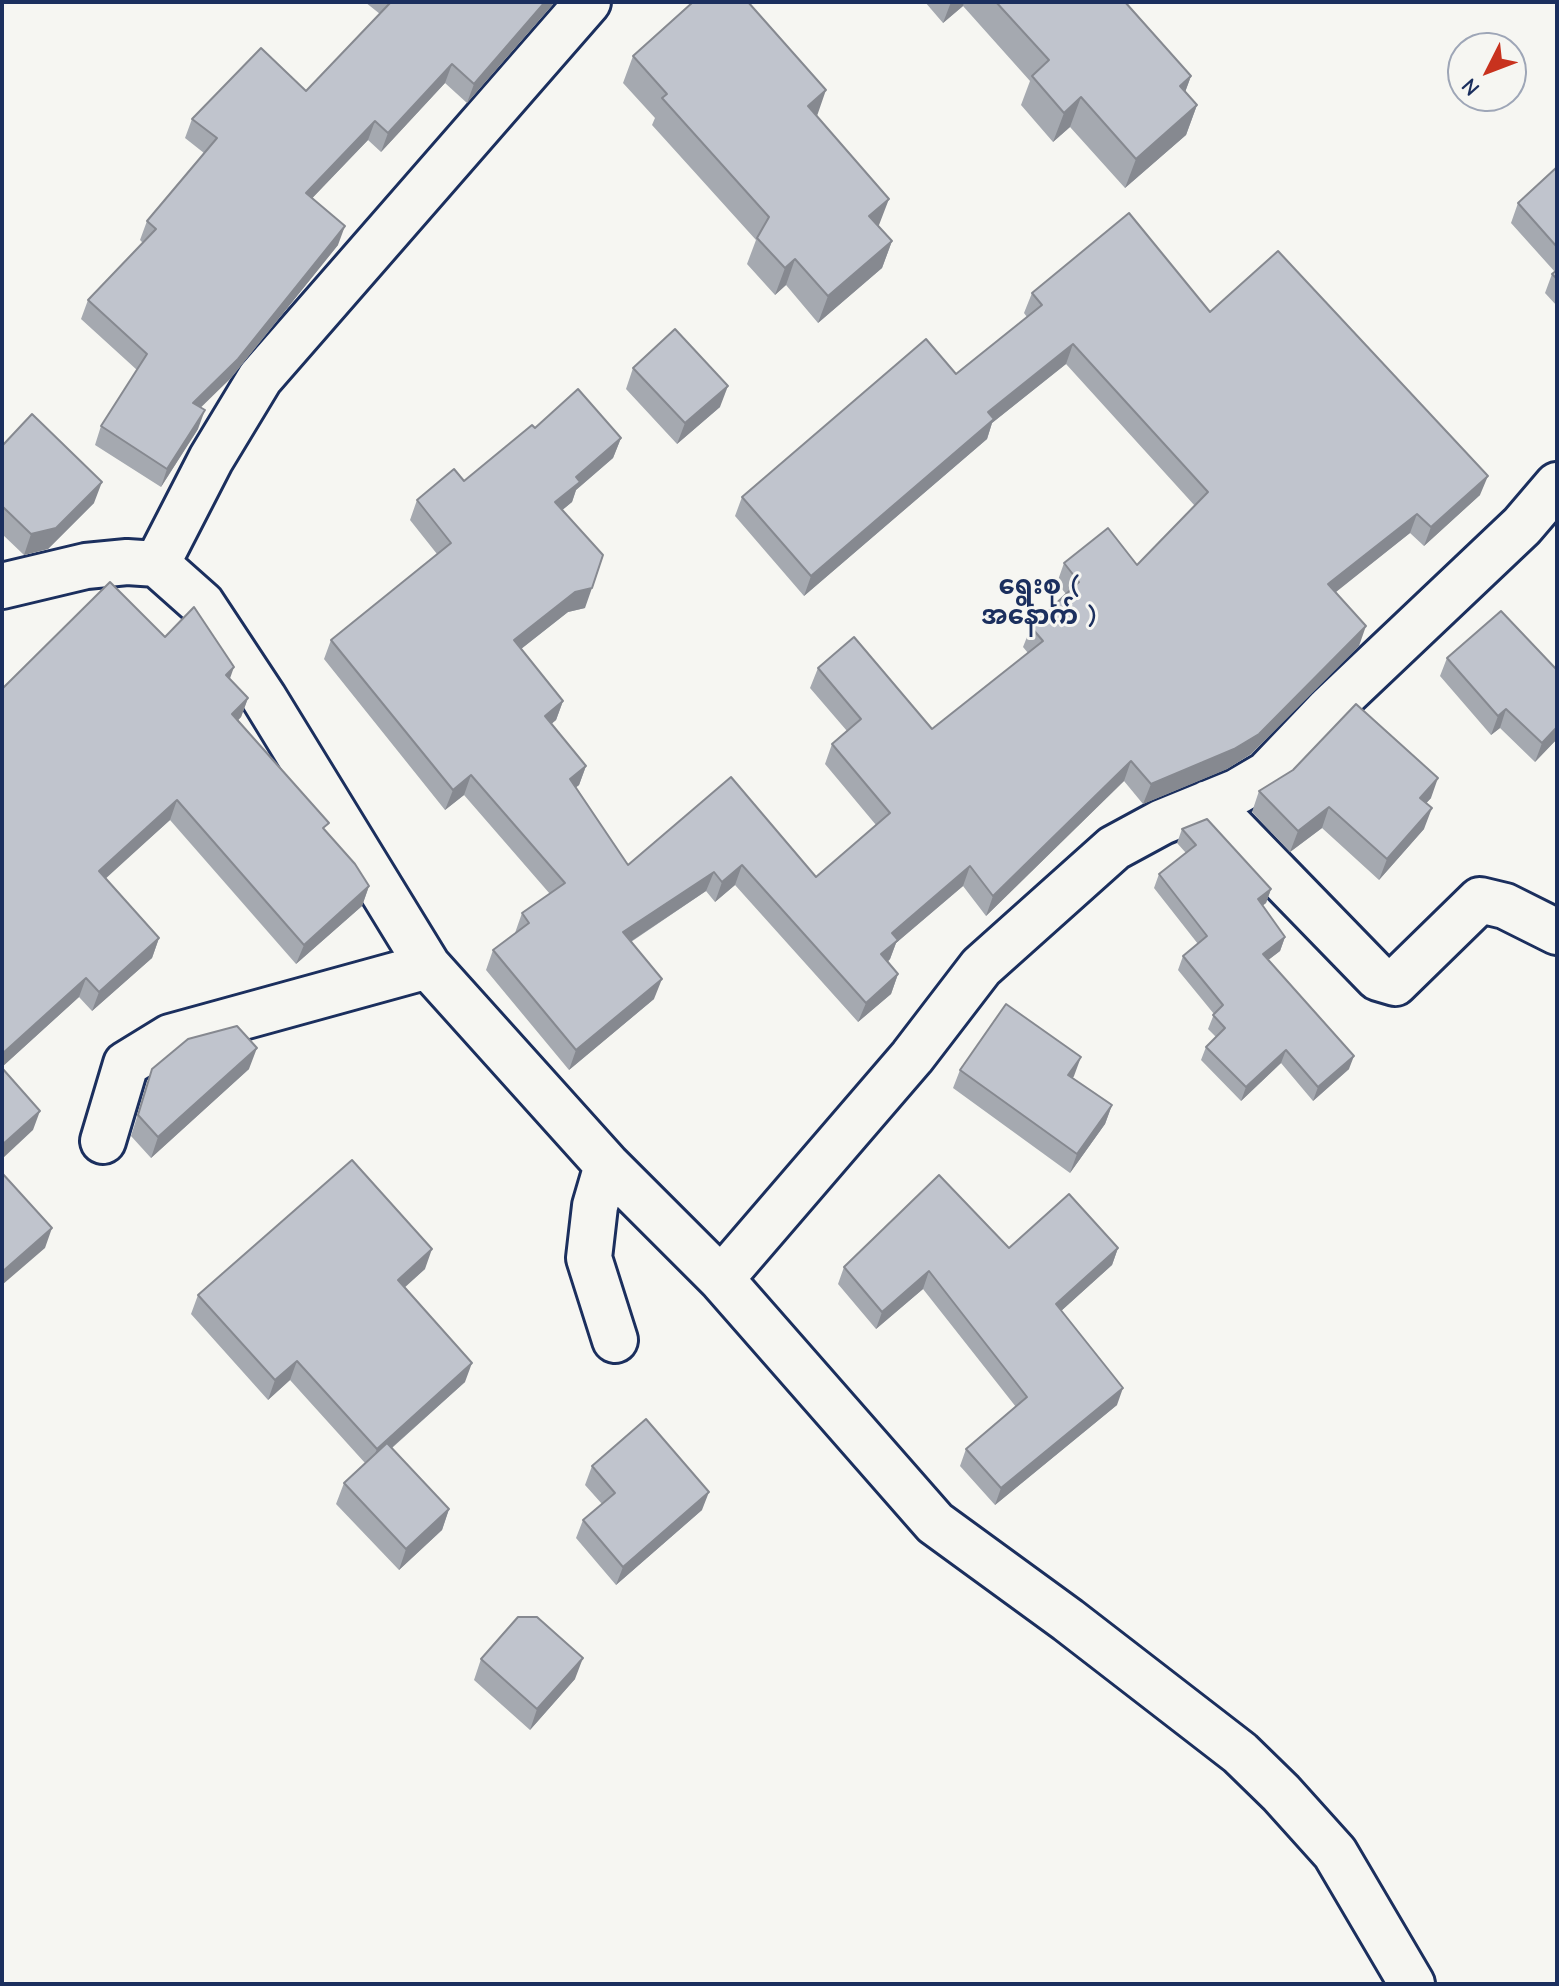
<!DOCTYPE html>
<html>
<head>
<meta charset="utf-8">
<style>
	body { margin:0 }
	#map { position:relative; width:1559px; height:1986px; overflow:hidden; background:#f6f6f2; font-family:"Comic Neue",sans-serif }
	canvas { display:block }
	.frame { position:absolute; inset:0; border:4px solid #1b2f5e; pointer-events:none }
	.north { position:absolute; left:1447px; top:32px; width:80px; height:80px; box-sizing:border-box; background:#f6f6f2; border:2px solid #9ea6b7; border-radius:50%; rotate:228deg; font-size:22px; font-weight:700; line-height:32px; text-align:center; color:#1b2f5e }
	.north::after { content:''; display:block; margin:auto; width:28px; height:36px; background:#c8321e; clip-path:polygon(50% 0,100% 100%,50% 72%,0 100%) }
</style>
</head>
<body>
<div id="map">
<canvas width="1559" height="1986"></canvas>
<div class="frame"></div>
<div class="north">N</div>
</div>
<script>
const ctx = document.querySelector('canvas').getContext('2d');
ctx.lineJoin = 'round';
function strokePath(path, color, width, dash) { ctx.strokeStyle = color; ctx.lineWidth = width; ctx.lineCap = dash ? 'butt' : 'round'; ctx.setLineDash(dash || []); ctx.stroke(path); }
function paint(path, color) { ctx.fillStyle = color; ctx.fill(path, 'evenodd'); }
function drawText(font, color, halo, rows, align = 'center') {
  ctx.font = font + ' "Comic Neue","Noto Sans Myanmar",sans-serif'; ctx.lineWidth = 6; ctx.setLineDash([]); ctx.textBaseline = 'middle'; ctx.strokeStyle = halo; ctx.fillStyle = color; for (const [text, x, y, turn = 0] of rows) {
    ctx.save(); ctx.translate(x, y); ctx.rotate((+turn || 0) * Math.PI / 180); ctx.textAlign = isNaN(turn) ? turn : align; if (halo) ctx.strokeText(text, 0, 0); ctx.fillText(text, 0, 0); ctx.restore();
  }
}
const minor = new Path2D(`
	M157,564L211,459L260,378L588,2
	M2,586L86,566L127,562L157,564L202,604L264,698L428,966L607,1165L721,1279L935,1523L1068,1620L1240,1753L1281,1793L1335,1853L1412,1984
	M1208,803L1378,978L1395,983L1480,900L1505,906L1557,932
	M103,1141L126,1064L170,1037L428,966
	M607,1165L595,1206L589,1258L615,1340
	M721,1279L912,1057L981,967L1114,848L1162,822L1238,791L1267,774L1329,709L1522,526L1557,485`);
strokePath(minor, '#1b2f5e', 50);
strokePath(minor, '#f6f6f2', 44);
paint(new Path2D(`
	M365,2H555L467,103L445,83L381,152L368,140L312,198L338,245L231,378L200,407L198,429L161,487L95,445L101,426L137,370L81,319L88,300L143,243L140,240L147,221L204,153L185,138L192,119L306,91L380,14Z
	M925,2H1125L1191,76L1185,92L1197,105L1186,135L1125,188L1070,127L1053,142L1021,105L1030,81L963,6L943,23Z
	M633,56L879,225L878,226L892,241L882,268L818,323L786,285L775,295L747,264L756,240L652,125L655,118L623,83Z
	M1557,167V306L1545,293L1552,274L1555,272L1511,223L1518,203Z
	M1032,293L1210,312L1480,495L1424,546L1410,533L1335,592L1359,646L1251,754L1227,769L1143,804L1124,781L986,916L963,886L896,943L890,959L888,962L898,974L891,994L858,1022L735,885L715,902L706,891L631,942L654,999L569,1070L486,970L493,950L515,933L522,913L550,894L464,795L445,810L324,659L331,640L437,554L410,520L417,500L464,481L535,428L621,438L613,458L576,490L572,502L562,510L585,608L568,612L521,649L563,701L556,720L551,724L586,766L579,785L576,787L628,865L731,777L816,877L876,825L825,764L832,744L847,731L810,688L818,668L932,729L1028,653L1023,647L1031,627L1066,594L1057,583L1064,563L1137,565L1195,506L1066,364L992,423L987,439L804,596L735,516L742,497L956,374L1027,317L1024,313Z
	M633,368L720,407L677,444L626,389Z
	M2,446L94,503L48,549L24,555L2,534Z
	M165,637L230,679L248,698L241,717L237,721L369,886L362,906L296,964L170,820L105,878L159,938L152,958L92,1011L79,997L2,1067V689Z
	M1447,658L1557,739L1535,762L1500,728L1491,735L1440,676Z
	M1259,791L1431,798L1426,803L1424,829L1379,880L1322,828L1290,852L1252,812Z
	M1182,829L1271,889L1266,903L1262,906L1285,937L1280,951L1268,960L1349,1069L1313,1101L1281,1063L1241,1101L1201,1060L1206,1047L1216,1037L1208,1029L1214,1014L1178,970L1183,956L1198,944L1154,888L1159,874L1186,853L1177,843Z
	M152,1069H249L151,1158L131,1136Z
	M960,1070L1074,1076L1072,1078L1112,1105L1105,1124L1070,1173L953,1088Z
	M1009,1248H1118L1112,1265L1061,1311L1117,1405L995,1505L960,1466L966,1449L1016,1407L923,1289L876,1329L838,1284L844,1267Z
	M425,1269L404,1287L465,1382L392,1448L449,1509L442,1530L399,1570L336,1504L344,1483L365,1463L290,1380L268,1400L191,1314L198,1295Z
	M592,1466L702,1510L616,1585L576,1538L583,1520L602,1504L585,1485Z
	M481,1659L575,1679L530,1730L474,1680Z`), '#a5a9b0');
paint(new Path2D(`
	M545,2H555L467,103L474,84Z
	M951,2H964L963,6L943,23Z
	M452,64L445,83L381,152L388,133Z
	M1191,76L1180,106V86Z
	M826,90L817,116L808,106Z
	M1081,97L1070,127L1053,142L1064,113Z
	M1197,105L1186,135L1125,188L1136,159Z
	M375,121L368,140L299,212L306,193Z
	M889,199L879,225L860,243L869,216Z
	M345,226L338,245L231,378L186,422L193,403Z
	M892,241L882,268L818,323L828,296Z
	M795,259L786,285L775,295L785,268Z
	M1073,344L1066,364L992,423L987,439L804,596L811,576L988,412Z
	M728,386L720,407L677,444L685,423Z
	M205,410L198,429L161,487L167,469Z
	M621,438L613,458L576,490L572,502L548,522L555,502L576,477Z
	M1488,476L1480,495L1424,546L1431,527Z
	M102,482L94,503L48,549L24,555L31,534Z
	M1417,514L1410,533L1321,604L1328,584Z
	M592,588L585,608L568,612L507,660L514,640L575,592Z
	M1366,626L1359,646L1251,754L1227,769L1143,804L1151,784Z
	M234,667L227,687L226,675Z
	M248,698L241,717L225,734L232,714Z
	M563,701L556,720L537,736L545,716Z
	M1506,709L1500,728L1491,735L1498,716Z
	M1557,727V739L1535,762L1542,743Z
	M1131,761L1124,781L986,916L993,896Z
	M586,766L579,785L563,798L570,779Z
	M471,775L464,795L445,810L453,790Z
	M1438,778L1431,798L1413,818L1420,798Z
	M177,800L170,820L92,891L99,871Z
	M1329,807L1322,828L1290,852L1298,831Z
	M1432,808L1424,829L1379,880L1387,859Z
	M742,865L735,885L715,902L722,882Z
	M970,866L963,886L896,943L890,959L874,974L881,954L892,933Z
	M714,872L706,891L615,952L623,932Z
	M369,886L362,906L296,964L304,945Z
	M1271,889L1266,903L1253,913L1258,899Z
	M1285,937L1280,951L1258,968L1263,954Z
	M159,938L152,958L92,1011L99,992Z
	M898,974L891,994L858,1022L866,1003Z
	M86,978L79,997L2,1067V1054Z
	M662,979L654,999L569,1070L576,1050Z
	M257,1048L249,1069L151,1158L158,1137Z
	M1286,1050L1281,1063L1241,1101L1246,1087Z
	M1354,1056L1349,1069L1313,1101L1318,1087Z
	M1081,1057L1074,1076L1061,1094L1068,1075Z
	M1112,1105L1105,1124L1070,1173L1077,1154Z
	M40,1111L33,1130L2,1159V1145Z
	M52,1228L45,1248L2,1285V1272Z
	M1118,1248L1112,1265L1050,1321L1056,1304Z
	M432,1249L425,1269L391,1300L398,1280Z
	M929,1271L923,1289L876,1329L882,1312Z
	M297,1361L290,1380L268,1400L275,1380Z
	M472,1363L465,1382L369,1468L377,1449Z
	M1123,1388L1117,1405L995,1505L1001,1488Z
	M709,1492L702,1510L616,1585L623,1567Z
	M449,1509L442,1530L399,1570L406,1549Z
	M583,1658L575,1679L530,1730L537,1709Z`), '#868990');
const building = new Path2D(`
	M391,2H545L474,84L452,64L388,133L375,121L306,193L345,226L238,359L193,403L205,410L167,469L101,426L147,354L88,300L156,229L147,221L217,138L192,119L261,48L306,91Z
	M693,2H748L826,90L808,106L889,199L869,216L892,241L828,296L795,259L785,268L757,238L769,217L662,98L667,94L633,56Z
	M996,2H1125L1191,76L1180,86L1197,105L1136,159L1081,97L1064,113L1032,76L1049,60Z
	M1557,167V247L1518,203Z
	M1129,213L1210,312L1278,251L1488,476L1431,527L1417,514L1328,584L1366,626L1259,734L1234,749L1151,784L1131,761L993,896L970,866L892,933L898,940L881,954L898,974L866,1003L742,865L722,882L714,872L623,932L662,979L576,1050L493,950L529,923L522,913L565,883L471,775L453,790L331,640L451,543L417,500L454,469L464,481L532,425L535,428L578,389L621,438L576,477L580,482L555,502L603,555L592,588L575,592L514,640L563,701L545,716L586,766L570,779L628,865L731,777L816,877L890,813L832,744L861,719L818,668L854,637L932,729L1043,641L1031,627L1079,582L1064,563L1108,528L1137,565L1208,492L1073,344L988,412L994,419L811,576L742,497L926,339L956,374L1042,305L1032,293Z
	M1557,270V279L1552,274Z
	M675,329L728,386L685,423L633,368Z
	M32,414L102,482L56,528L31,534L2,506V446Z
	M110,582L165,637L194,607L234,667L226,675L248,698L232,714L329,823L323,828L355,864L369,886L304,945L177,800L99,871L159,938L99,992L86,978L2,1054V689Z
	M1501,611L1557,670V727L1542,743L1506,709L1498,716L1447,658Z
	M1356,704L1438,778L1420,798L1432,808L1387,859L1329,807L1298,831L1259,791L1293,770Z
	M1207,819L1271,889L1258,899L1285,937L1263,954L1354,1056L1318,1087L1286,1050L1246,1087L1206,1047L1225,1028L1213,1015L1223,1005L1183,956L1207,936L1159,874L1196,845L1182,829Z
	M1006,1004L1081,1057L1068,1075L1112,1105L1077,1154L960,1070Z
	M237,1026L257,1048L158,1137L138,1115L152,1069L188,1039Z
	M2,1068L40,1111L2,1145Z
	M352,1160L432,1249L398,1280L472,1363L377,1449L297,1361L275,1380L198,1295Z
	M2,1173L52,1228L2,1272Z
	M939,1175L1009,1248L1069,1194L1118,1248L1056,1304L1123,1388L1001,1488L966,1449L1027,1397L929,1271L882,1312L844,1267Z
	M646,1419L709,1492L623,1567L583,1520L615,1493L592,1466Z
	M387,1443L449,1509L406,1549L344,1483Z
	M518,1617H537L583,1658L537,1709L481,1659Z`);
paint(building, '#c0c4cd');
strokePath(building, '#868990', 2);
drawText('bold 26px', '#1b2f5e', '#f6f6f2', [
	["ရွေးစု (",1039,587],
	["အနောက် )",1039,617]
]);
</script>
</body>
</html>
